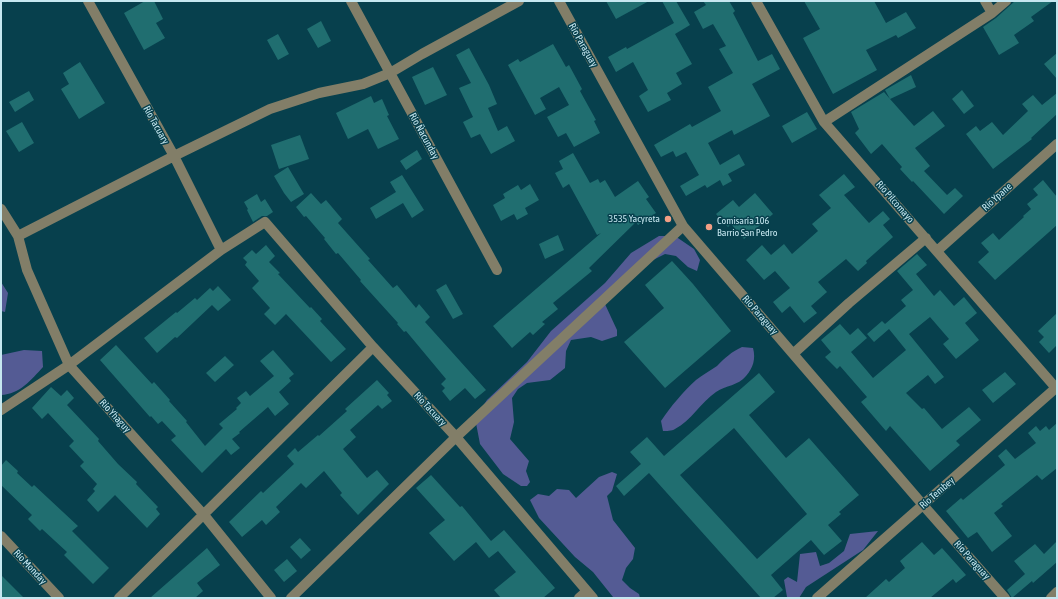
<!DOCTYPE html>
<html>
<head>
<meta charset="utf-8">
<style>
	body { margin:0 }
	#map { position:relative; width:1058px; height:599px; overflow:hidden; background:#07404d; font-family:"Asap Condensed",sans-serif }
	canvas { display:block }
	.frame { position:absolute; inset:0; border:2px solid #c6e7f0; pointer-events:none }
</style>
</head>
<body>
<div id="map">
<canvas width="1058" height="599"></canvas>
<div class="frame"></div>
</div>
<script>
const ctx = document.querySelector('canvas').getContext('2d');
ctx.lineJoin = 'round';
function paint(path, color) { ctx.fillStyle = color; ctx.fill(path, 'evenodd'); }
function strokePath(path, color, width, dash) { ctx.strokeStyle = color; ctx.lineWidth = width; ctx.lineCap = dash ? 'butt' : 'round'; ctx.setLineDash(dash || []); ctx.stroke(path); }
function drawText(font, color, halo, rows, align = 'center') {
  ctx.font = font + ' "Asap Condensed",sans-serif'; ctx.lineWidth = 3; ctx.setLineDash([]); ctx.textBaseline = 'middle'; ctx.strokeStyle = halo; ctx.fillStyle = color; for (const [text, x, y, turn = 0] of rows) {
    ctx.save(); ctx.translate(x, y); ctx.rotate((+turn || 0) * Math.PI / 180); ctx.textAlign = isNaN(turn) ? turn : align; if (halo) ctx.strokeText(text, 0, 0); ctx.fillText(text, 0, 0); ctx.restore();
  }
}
paint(new Path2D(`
	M659,236H675L694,249L700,260L697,271L688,267L676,256L665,254L635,269L604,302L617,330V336L602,341L591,337L571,340L566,351L565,368L550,380L527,383L518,389L512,398L514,422L510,439L529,461L526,471L530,482L527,486H521L503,474L480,444L475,418L487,400L527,362L551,331L605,283L631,253Z
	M1,282L8,293L5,312L1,311Z
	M742,347L753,348C756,359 753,368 746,376C738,386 726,385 716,392C701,402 691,421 675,429C672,431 666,431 663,431L661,421C671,406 683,392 696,380C702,375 710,371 717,366C725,358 731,352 742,347Z
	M24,350L42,351L43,367C31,380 20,394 1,395V355Z
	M612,472L617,474L612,491L607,496L613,520L635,548L633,559L626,568L622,580L630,588L639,594L640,598H615L613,597L593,572L575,557L539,518L530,500L538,494L549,496L557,489L569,490L576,498L599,477Z
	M878,531L863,550L806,587L799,598H786L787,597L784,580L788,577L797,582L800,554L816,552L820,566L829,563L844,551L850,534Z`), '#545b94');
paint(new Path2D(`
	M145,1H154L163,19L156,23L165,38L144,50L124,13Z
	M606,1H649L616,19Z
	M662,1H676L690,25L675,34L692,64L676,73L682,84L667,93L671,100L648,112L639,96L648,90L633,62L616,72L608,57L626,47L627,49L674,23Z
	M703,1H729L735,11L733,13L758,61L772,54L780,69L752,84L770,116L734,135L732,130L708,143L720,165L739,154L745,165L728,174L732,181L723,186L720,180L707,188L705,185L686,196L680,186L699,175L686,152L676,157L673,151L661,157L654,145L690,124L692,127L721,111L708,87L733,73L719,49L726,46L713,24L703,29L694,12L706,5Z
	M804,1H874L886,23L906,12L916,28L898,38L896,35L866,50L877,70L833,94L803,38L820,29Z
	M1015,1H1053L1031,17L1034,21L1014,35L1019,43L999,55L983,27L996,18Z
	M321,21L331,41L318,48L307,29Z
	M278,34L289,54L278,60L267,40Z
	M553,44L566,67L569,65L582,89L580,91L596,120L594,121L600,133L574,147L566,133L558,137L547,117L569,105L559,87L540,98L546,109L535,115L508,65L518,59L520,62Z
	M469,48L489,85L497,104L488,108L498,131L507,126L515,141L491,154L480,134L471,138L463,122L473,117L459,88L471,83L456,55Z
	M1057,53V79L1044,64Z
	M80,62L105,103L79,119L61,89L69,84L63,73Z
	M433,67L447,95L425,105L412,77Z
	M911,75L916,87L890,99L914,126L933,111L945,126L915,148L930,166L924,171L947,195L955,188L963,196L944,214L913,181L912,182L900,169L902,167L882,144L871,154L855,133L859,129L851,112L884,92L890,99L885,90Z
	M962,90L974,106L964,114L952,99Z
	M29,91L34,100L15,112L9,102Z
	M1057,93V114L1031,138L1032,139L993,169L966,134L976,126L980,131L992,122L1003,135L1028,111L1022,104L1033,95L1042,105Z
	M371,96L374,103L382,99L389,115L387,116L399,139L378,149L368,129L348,139L336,113Z
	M807,112L817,129L792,143L782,126Z
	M22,122L34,143L19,152L6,131Z
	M300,135L309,159L279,169L271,145Z
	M417,150L422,159L406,170L400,161Z
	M573,153L590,183L598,179L600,183L605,180L615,197L638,181L649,197L646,199L656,213L638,225L636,222L589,268L592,271L553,303L558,309L542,322L545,324L533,335L530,332L512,348L493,326L601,233L597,235L569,184L563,188L555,173L563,169L559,161Z
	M288,167L304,194L291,202L284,193L274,176Z
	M844,174L855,187L844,195L869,223L883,211L890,219L883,225L893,237L866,261L867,263L858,271L846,259L818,282L827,292L811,306L817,313L804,323L790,306L782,313L773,302L790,288L775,271L764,280L746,260L762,245L771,255L784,244L792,254L818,231L812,224L831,208L819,195Z
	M402,175L424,210L412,218L403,203L376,219L370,208L396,192L390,182Z
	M1043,180L1057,197V225L995,280L978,262L989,252L981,243L993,233L999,240L1024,217L1023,216L1031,209L1027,204L1038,195L1033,189Z
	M530,184L539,200L525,208L528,214L517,220L514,214L501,221L493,205L505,198L503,194L518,185L521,190Z
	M311,193L321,204L326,200L342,219L338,223L370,259L368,260L393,288L397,285L416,308L419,304L430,317L425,322L486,390L475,399L465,388L450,401L442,391L445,388L441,384L446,379L406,331L404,332L397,324L398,323L360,281L361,280L338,253L336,254L324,239L325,238L306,216L304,217L296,207Z
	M755,193L773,214L744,239L731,224L728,227L716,214L733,200L739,207Z
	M257,194L261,202L265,199L273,212L267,216H262L253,222L247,210L248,209L244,202Z
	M558,235L564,250L545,259L539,244Z
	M266,245L275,256L269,262L280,273L278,274L310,308L311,307L322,319L320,321L346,349L331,362L286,314L275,325L264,314L270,308L252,288L259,281L245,265L247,262L243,258L252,250L256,254Z
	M917,254L927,265L916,274L934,296L940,290L954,306L964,297L977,313L965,323L979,340L956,359L943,344L949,339L930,317L909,334L944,377L935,384L928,375L906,393L922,409L924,408L942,429L969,407L981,420L956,441L960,445L930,471L890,426L886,431L861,402L867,397L840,366L837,369L825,357L831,352L821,340L840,324L850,335L858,328L867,338L851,352L873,378L906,350L889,329L874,342L867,334L882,321L886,325L885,324L906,306L901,300L913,290L897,271Z
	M672,261L693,284L731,331L665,388L624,342L664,308L645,285Z
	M446,284L463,314L453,319L436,290Z
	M218,286L231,300L218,311L212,305L177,338L175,337L157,353L144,338L176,312L177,313L195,298L197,300L210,288L213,291Z
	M1057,313V345L1049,353L1039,342L1044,337L1038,331Z
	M116,345L152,384L154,382L170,400L169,401L187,421L186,422L205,446L223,428L219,424L237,409L236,408L241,403L237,398L246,391L250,396L274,376L260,361L273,350L294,374L289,378L291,381L279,392L289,404L275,416L268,407L239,432L240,433L232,439L240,448L231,455L226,449L202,473L171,440L176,436L162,421L158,424L151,416L150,417L100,360Z
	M225,356L234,365L215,382L206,373Z
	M1005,372L1016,384L993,403L982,390Z
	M759,373L775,392L749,415L786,458L809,438L859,495L839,512L841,514L828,525L842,541L824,555L811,540L771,575L783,590L773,598H761L649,473L624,496L616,486L641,464L630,452L647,437L664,456ZM734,428L807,514L757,559L680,475Z
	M377,380L389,393L387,395L392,401L382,409L378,405L350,430L356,437L343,449L367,478L377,470L389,484L358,515L340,495L342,493L324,471L306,488L301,483L276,507L280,512L266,525L262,520L242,537L229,522L261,491L263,493L294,464L287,456L295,448L298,452L318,435L319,436L347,411L345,409Z
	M51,387L61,396L67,390L74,398L67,405L99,439L98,441L118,464L137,482L136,484L158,507L156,509L160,514L147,528L115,495L98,512L87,500L95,491L93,489L97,484L80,466L84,462L69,446L74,441L48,413L42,419L32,408Z
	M1057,423V468L1042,480L1037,475L1001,504L1003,506L994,513L1012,536L992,552L977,532L968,538L946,511L961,498L963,500L1005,465L998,456L1006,449L1015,459L1036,443L1028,433L1036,426L1040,431L1046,426L1049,430Z
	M6,460L18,471L17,473L32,487L34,485L78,526L72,531L109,568L93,584L64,555L67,552L42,529L40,531L28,519L32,515L1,485V466Z
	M431,475L460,507L462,506L491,541L504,530L555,588L543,598H501L494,590L516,572L498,551L489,558L476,542L454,561L429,533L445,520L416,488Z
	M300,538L311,550L301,559L290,547Z
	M1057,541V562L1033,583L1032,581L1012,598L1007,590L1025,574L1014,561L1035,544L1044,554Z
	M922,542L934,555L942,548L966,575L956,583L953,579L930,598H865L886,579L889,582L905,568L900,561Z
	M207,548L220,565L197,583L203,591L195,598H150Z
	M287,559L297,571L284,582L274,570Z
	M1,575L24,598H1Z`), '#206e70');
strokePath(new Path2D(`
	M88,1L174,156L221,250
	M351,1L497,270
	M559,1L683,226L923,505L1005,598
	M756,1L824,122L1056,388
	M985,1L992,13
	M824,122L992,13L1006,1
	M1,209L18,236L27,270L69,365L204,515L271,598
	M18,236L174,156L270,109L319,93L363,84L390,73L422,54L519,1
	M937,251L1057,144
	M793,354L849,303L926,238
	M1,410L69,365L221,250L265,222L373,347L456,437L593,598
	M1,536L59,598
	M119,598L373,347
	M291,598L456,437L683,226
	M579,598L587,591
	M817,598L1057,387
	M1051,598L1057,592`), '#827e68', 10);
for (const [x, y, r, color] of [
	[668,219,4,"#f39f85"],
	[709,227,4,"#f39f85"]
]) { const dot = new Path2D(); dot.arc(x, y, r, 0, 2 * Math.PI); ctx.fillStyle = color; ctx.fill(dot); strokePath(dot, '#07404d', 1.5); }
drawText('10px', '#c6e7f0', '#07404d', [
	["Río Paraguay",583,45,61],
	["Río Tacuary",156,125,61],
	["Río Ñacunday",424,136,61],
	["Río Ypane",997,197,-42],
	["Río Pilcomayo",895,202,49],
	["Río Paraguay",760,315,49],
	["Río Tacuary",430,409,47],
	["Río Yhaguy",115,416,48],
	["Río Tembey",937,493,-41],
	["Río Paraguay",972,560,48],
	["Río Monday",30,567,47]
]);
drawText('10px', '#c6e7f0', '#07404d', [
	["3535 Yacyreta",660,219],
	["Comisaría 106",717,221,"left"],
	["Barrio San Pedro",717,233,"left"]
], 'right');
</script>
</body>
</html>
